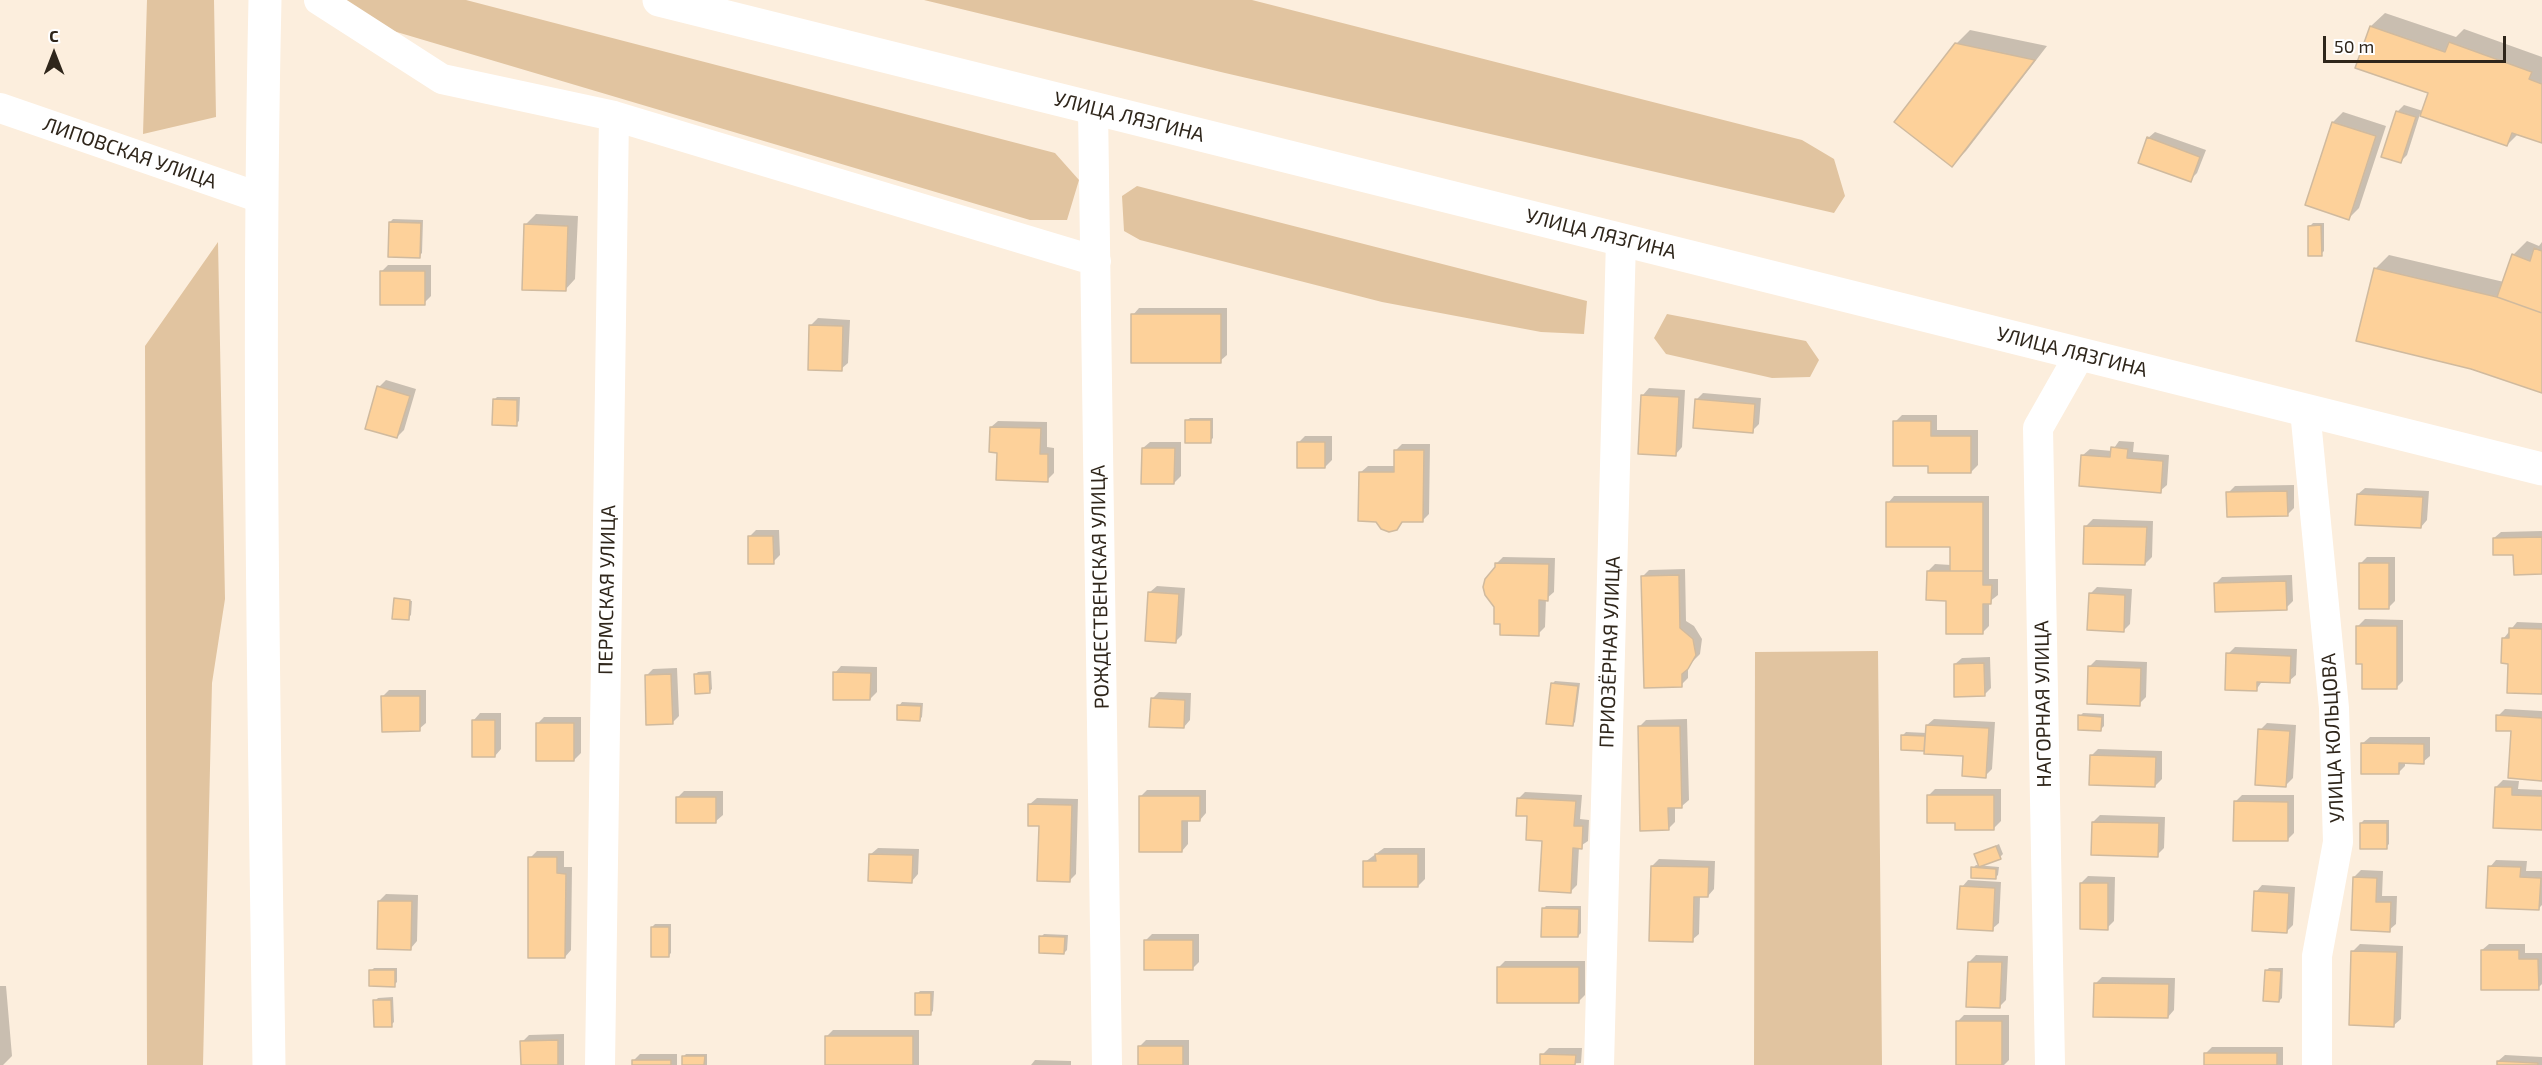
<!DOCTYPE html>
<html>
<head>
<meta charset="utf-8">
<style>
	body { margin:0 }
	#map { position:relative; width:2542px; height:1065px; overflow:hidden; background:#fceedd; font-family:"Exo 2",sans-serif }
	canvas { display:block }
	.north { position:absolute; left:24px; top:24px; width:60px; height:60px; -webkit-text-stroke:4px #fff; paint-order:stroke; rotate:0deg; font-size:16px; font-weight:700; line-height:24px; text-align:center; color:#2f261b }
	.north::after { content:''; display:block; margin:auto; width:21px; height:27px; background:#2f261b; clip-path:polygon(50% 0,100% 100%,50% 72%,0 100%) }
	.scale { position:absolute; left:2323px; top:36px; width:183px; height:27px; box-sizing:border-box; border:3px solid #2f261b; border-top:0; padding-left:8px; font-size:18px; line-height:21px; white-space:nowrap; color:#2f261b; -webkit-text-stroke:4px #fff; paint-order:stroke }
</style>
</head>
<body>
<div id="map">
<canvas width="2542" height="1065"></canvas>
<div class="north">С</div>
<div class="scale">50 m</div>
</div>
<script>
const ctx = document.querySelector('canvas').getContext('2d');
ctx.lineJoin = 'round';
function paint(path, color) { ctx.fillStyle = color; ctx.fill(path, 'evenodd'); }
function strokePath(path, color, width, dash) { ctx.strokeStyle = color; ctx.lineWidth = width; ctx.lineCap = dash ? 'butt' : 'round'; ctx.setLineDash(dash || []); ctx.stroke(path); }
function drawText(font, color, halo, rows, align = 'center') {
  ctx.font = font + ' "Exo 2",sans-serif'; ctx.lineWidth = 6; ctx.setLineDash([]); ctx.textBaseline = 'middle'; ctx.strokeStyle = halo; ctx.fillStyle = color; for (const [text, x, y, turn = 0] of rows) {
    ctx.save(); ctx.translate(x, y); ctx.rotate((+turn || 0) * Math.PI / 180); ctx.textAlign = isNaN(turn) ? turn : align; if (halo) ctx.strokeText(text, 0, 0); ctx.fillText(text, 0, 0); ctx.restore();
  }
}
paint(new Path2D(`
	M147,0H214L216,117L143,134Z
	M345,0H466L1055,153L1079,180L1067,220H1030L363,22Z
	M924,0H1252L1802,140L1834,159L1845,196L1834,213L1225,73Z
	M1137,186L1587,301L1584,334L1541,332L1382,302L1140,240L1124,231L1122,196Z
	M218,242L225,599L212,683L203,1065H147L145,346Z
	M1667,314L1806,341L1819,360L1810,377L1772,378L1666,354L1654,338Z
	M1878,651L1882,1065H1754L1755,652Z`), '#e1c4a0');
paint(new Path2D(`
	M2385,13L2456,37L2464,29L2542,57V142L2518,134L2507,145L2420,114L2407,155L2401,161L2397,112L2404,105L2423,111L2430,92L2371,26Z
	M1970,30L2047,46L1966,151L1952,165L1956,44Z
	M2343,112L2386,126L2359,208L2349,218L2333,122Z
	M2155,132L2206,150L2197,173L2190,180L2148,138Z
	M536,214L578,216L575,279L565,290L525,225Z
	M393,219L423,220L422,253L419,256L390,222Z
	M2313,223H2324V251L2321,254L2310,226Z
	M2527,241L2539,246L2542,242V392L2375,269L2389,255L2504,282L2513,255Z
	M388,265H431V296L424,303L381,272Z
	M1139,308H1227V355L1220,361L1133,315Z
	M818,318L850,320L848,363L841,369L811,325Z
	M386,380L416,389L404,430L397,437L379,387Z
	M1649,388L1685,390L1682,447L1676,454L1643,395Z
	M1703,393L1761,398L1759,424L1752,431L1696,400Z
	M497,397H520L519,421L516,424L494,400Z
	M1902,415H1937V430H1978V465L1971,472L1930,464L1895,422Z
	M1190,418H1213V438L1210,441L1186,421Z
	M998,421L1047,422V447L1054,448V473L1047,480L991,427Z
	M1305,436H1332V460L1325,467L1298,443Z
	M2119,441L2134,442L2133,452L2169,455L2167,485L2160,491L2083,455L2090,449L2112,451Z
	M1150,442H1181V476L1174,483L1143,448Z
	M1402,444H1430L1429,514L1422,521H1404L1396,528L1361,472L1368,466H1395L1396,450Z
	M2294,485V508L2287,515L2228,493L2235,486Z
	M2365,488L2429,491L2427,520L2421,527L2358,494Z
	M1894,496H1989V579H1998V595L1989,602V626L1982,633L1948,599L1928,571L1935,564L1951,565V546L1888,503Z
	M2093,519L2153,521L2152,557L2145,564L2086,526Z
	M756,530H779L780,555L773,562L749,537Z
	M2542,531V573L2494,538L2501,532Z
	M1503,557L1555,558L1554,592L1546,599L1545,627L1538,634L1502,622L1496,564Z
	M2367,557H2395V601L2389,607L2360,564Z
	M1685,569L1686,621L1694,626L1702,639L1700,654L1688,666V678L1681,685L1642,577L1649,570Z
	M2292,575L2293,601L2286,608L2215,584L2222,577Z
	M1157,586L1185,588L1182,635L1175,642L1150,592Z
	M2097,587L2132,589L2130,624L2123,631L2090,594Z
	M396,600L412,601L411,615L408,618Z
	M2365,619L2403,620V681L2396,688L2364,663L2358,626Z
	M2517,622L2542,623V692L2509,662L2504,638Z
	M2235,647L2297,649L2296,675L2289,681L2263,680L2256,690L2228,654Z
	M1990,657L1991,688L1984,695L1955,664L1962,658Z
	M2096,660L2147,662L2146,697L2139,704L2089,667Z
	M841,666L877,667V692L870,699L835,673Z
	M677,668L679,716L672,723L646,676L653,669Z
	M711,671L712,689L709,692L695,675L698,672Z
	M1555,681L1580,683L1575,722L1572,725L1552,684Z
	M389,690H426V723L419,729L382,697Z
	M1159,692L1191,693L1190,720L1184,727L1152,699Z
	M902,702L923,703L922,717L919,720L899,706Z
	M2505,709L2542,711V779L2512,730L2498,716Z
	M480,713H501V749L495,756L474,720Z
	M2083,713L2104,714V726L2101,729L2080,716Z
	M544,717H581V753L574,760L537,724Z
	M1687,719L1689,800L1682,806L1675,807V822L1668,829L1639,727L1646,720Z
	M1934,719L1995,722L1992,769L1985,776L1965,754L1902,749L1903,735L1906,732L1927,733V725Z
	M2267,723L2296,725L2293,778L2286,785L2260,730Z
	M2370,737H2430V756L2423,762H2405V766L2398,773L2363,743Z
	M2098,749L2162,751V779L2155,786L2091,756Z
	M2503,780L2519,781L2518,789L2542,790V828L2496,787Z
	M1935,789H2001V821L1994,828L1956,822L1928,796Z
	M1147,790H1206V813L1200,820H1188V844L1182,851L1140,797Z
	M684,791H723V815L716,821L677,798Z
	M1525,792L1582,795L1580,819L1589,820L1588,841L1579,847L1577,885L1570,892L1544,840L1518,799Z
	M2242,795H2294V833L2287,840L2235,802Z
	M1037,798L1078,799L1076,874L1069,881L1030,804Z
	M2100,815L2165,817L2164,848L2157,855L2093,822Z
	M2364,820H2389V844L2386,847L2361,823Z
	M1999,844L2003,854L2000,857L1976,855Z
	M878,848L919,849L918,874L912,881L871,854Z
	M1384,848H1425V879L1418,886L1365,862Z
	M537,851H564V867H572L571,950L565,957L530,858Z
	M1659,859L1715,861L1714,889L1708,896H1700L1699,934L1692,940L1652,866Z
	M2496,860L2527,861L2526,871H2542V905L2539,908L2490,867Z
	M1976,865L1999,867L1998,875L1995,878L1973,868Z
	M2361,870L2383,871L2382,896H2397L2396,924L2389,930L2354,877Z
	M2088,876L2115,877L2114,921L2107,928L2081,883Z
	M1968,880L2001,882L1999,923L1992,929L1962,887Z
	M2262,885L2295,887L2293,925L2286,932L2256,892Z
	M386,894L418,895L417,941L411,948L379,901Z
	M1546,906H1581V933L1578,936L1543,909Z
	M655,924H671V953L668,956L652,927Z
	M1044,934L1068,935L1067,950L1064,953L1041,937Z
	M1152,934H1199V962L1192,969L1145,941Z
	M2360,944L2403,946L2401,1019L2394,1025L2353,951Z
	M2489,944H2525V953H2542V984L2538,988L2482,950Z
	M1976,955L2008,956L2006,1000L2000,1006L1969,962Z
	M1505,961H1585V995L1578,1002L1498,968Z
	M374,968H397V982L394,985L371,971Z
	M2269,968H2283L2282,998L2279,1001L2266,971Z
	M2102,977L2175,978L2174,1010L2168,1017L2095,984Z
	M0,986H6L12,1056L3,1065H0Z
	M920,991H934L933,1011L930,1014L917,994Z
	M393,997L394,1022L391,1025L375,1001L378,998Z
	M1964,1015H2009V1060L2004,1065H1957V1022Z
	M833,1030H919V1065H826V1037Z
	M564,1034V1065H522V1042L529,1035Z
	M1146,1040H1189V1065H1139V1047Z
	M2212,1047H2283V1065H2205V1054Z
	M1549,1048H1582L1581,1063L1542,1065V1055Z
	M640,1054H677V1065H634L633,1061Z
	M686,1054H707V1065H683V1057Z
	M2505,1055L2542,1057V1065H2498V1061Z
	M1035,1060L1071,1061V1065H1031Z`), '#0003');
const building = new Path2D(`
	M2370,26L2445,52L2449,42L2532,72L2529,79L2542,84V143L2512,133L2507,146L2420,116L2428,93L2355,68Z
	M1955,43L2035,60L1952,167L1894,122Z
	M2396,111L2416,117L2401,163L2381,157Z
	M2332,122L2376,136L2349,220L2305,205Z
	M2147,137L2200,157L2191,182L2138,163Z
	M389,222L421,223L420,258L388,257Z
	M524,224L568,226L566,291L522,290Z
	M2321,225L2322,256H2308V226Z
	M2534,248L2542,251V313L2497,297L2512,254L2530,261Z
	M2374,268L2497,297L2542,313V393L2471,369L2356,341Z
	M380,271H425V305H380Z
	M1131,314H1221V363H1131Z
	M809,325L843,326L842,371L808,370Z
	M377,386L410,396L397,438L365,429Z
	M1641,395L1679,397L1676,456L1638,454Z
	M493,399L517,400V426L492,425Z
	M1695,399L1755,404L1753,433L1693,428Z
	M1185,420H1211V443H1185Z
	M1893,421H1931V436H1971V473H1928V466H1893Z
	M990,427L1041,428L1040,454H1048V482L996,480L997,453L989,452Z
	M1297,442H1325V468H1297Z
	M2111,447L2128,449L2127,458L2163,461L2161,493L2079,486L2081,455L2110,457Z
	M1142,448H1175L1174,484H1141Z
	M1394,450H1424L1423,522H1402L1397,530L1389,532L1381,529L1376,522L1358,521L1359,472H1394Z
	M2287,491L2288,516L2227,517L2226,492Z
	M2357,494L2423,497L2421,528L2355,525Z
	M1886,502H1983V571H1950V547H1886Z
	M2084,526L2147,527L2145,565L2083,564Z
	M748,536H773L774,564H748Z
	M2542,537V574L2514,575L2513,555H2493V538Z
	M1495,563L1549,564L1548,601L1539,600V636L1500,635V624H1494V607L1485,595L1483,587L1485,579L1495,567Z
	M2359,563H2389V609H2359Z
	M1927,571H1983V585H1992L1991,604H1983V634H1946V601L1926,600Z
	M1679,575L1680,628L1693,639L1696,655L1688,669L1682,674V687L1644,688L1641,576Z
	M2286,581L2287,610L2215,612L2214,583Z
	M1148,592L1179,594L1176,643L1145,641Z
	M2089,593L2125,595L2124,632L2087,630Z
	M394,598L410,600L409,620L392,619Z
	M2356,626H2397V689H2362V664H2356Z
	M2509,628L2542,629V694L2507,693L2508,664L2501,663L2502,638H2509Z
	M2226,653L2291,656L2290,683L2257,682V691L2225,690Z
	M1984,663L1985,696L1954,697V664Z
	M2088,666L2141,668L2140,706L2087,704Z
	M833,672L871,673L870,700H833Z
	M671,674L673,724L646,725L645,675Z
	M694,674H709L710,693L695,694Z
	M1551,683L1578,686L1573,726L1546,724Z
	M381,696H420V731L382,732Z
	M1151,698L1185,700L1184,728L1149,727Z
	M897,705L921,706L920,721L897,720Z
	M2078,715L2102,717L2101,731L2078,730Z
	M2496,715L2542,718V781L2508,778L2511,731H2496Z
	M472,720H495V757H472Z
	M536,723H574V761H536Z
	M1926,725L1989,728L1986,778L1962,776L1963,756L1924,754Z
	M1638,726H1680L1682,808H1668L1669,830L1640,831Z
	M2258,729L2290,731L2286,787L2255,785Z
	M1901,735L1925,736L1924,751L1901,750Z
	M2361,743L2424,744V764L2399,763V774H2361Z
	M2090,755L2156,757L2155,787L2089,785Z
	M2495,787H2512V795L2542,796V830L2493,828Z
	M1927,795H1994V830H1955V823H1927Z
	M1139,796H1200V821H1182V852H1139Z
	M676,797H716V823H676Z
	M1517,798L1576,801L1574,826H1583L1582,849L1573,848L1571,893L1539,891L1542,841L1526,840L1527,816H1516Z
	M2234,801L2288,802V841H2233Z
	M1028,804L1072,805L1070,882L1037,881L1039,826H1028Z
	M2092,822L2159,823L2158,857L2091,855Z
	M2360,823H2387V849H2360Z
	M1996,846L2001,859L1979,867L1974,854Z
	M869,854L913,855L912,883L868,881Z
	M1375,854H1418V887H1363V861H1376Z
	M528,857H557V873L566,874L565,958H528Z
	M1651,866L1709,867L1708,897H1694L1693,942L1649,941Z
	M2488,866L2521,867L2520,877L2541,878L2539,910L2486,908Z
	M1971,867L1996,869V879L1971,878Z
	M2353,877L2377,878L2376,902H2391L2390,932L2351,930Z
	M2080,883H2108V930L2080,929Z
	M1960,886L1995,888L1993,931L1957,929Z
	M2254,891L2289,893L2287,933L2252,931Z
	M378,901H412L411,950L377,949Z
	M1542,908L1579,909L1578,937H1541Z
	M651,927H669V957H651Z
	M1039,936L1065,937L1064,954L1039,953Z
	M1144,940H1193V970H1144Z
	M2481,950H2519V959H2538L2539,990H2481Z
	M2351,951L2397,952L2394,1027L2349,1025Z
	M1968,962H2002L2000,1008L1966,1007Z
	M1497,967H1579V1003H1497Z
	M369,970H395V987L369,986Z
	M2265,970L2281,971L2279,1002L2263,1001Z
	M2094,983L2169,984L2168,1018L2093,1017Z
	M915,993H931V1015H915Z
	M373,1000H391L392,1027H374Z
	M1956,1021H2002V1065H1956Z
	M825,1036H913V1065H825Z
	M558,1040V1065H521L520,1041Z
	M1138,1046H1183V1065H1138Z
	M2204,1053H2277V1065H2204Z
	M1540,1054L1576,1055L1575,1065H1540Z
	M682,1056H705L704,1065H682Z
	M632,1060H671V1065H632Z
	M2497,1061L2538,1063V1065H2497Z`);
paint(building, '#fdd19a');
strokePath(building, '#d0ba9e', 1.5);
strokePath(new Path2D(`
	M319,0L442,79L614,116L1096,261
	M0,108L261,198
	M1093,108L1107,1065
	M2305,410L2334,708L2338,842L2317,956V1065
	M600,1065L614,116
	M1599,1065L1621,240
	M2050,1065L2038,428L2080,354`), '#fff', 30);
strokePath(new Path2D(`
	M265,0C257,355 264,710 269,1065
	M659,0L2542,469`), '#fff', 33);
drawText('20px', '#2f261b', '#fff', [
	["УЛИЦА ЛЯЗГИНА",1129,117,14],
	["ЛИПОВСКАЯ УЛИЦА",130,153,19],
	["УЛИЦА ЛЯЗГИНА",1601,234,14],
	["УЛИЦА ЛЯЗГИНА",2072,352,14],
	["РОЖДЕСТВЕНСКАЯ УЛИЦА",1100,587,-91],
	["ПЕРМСКАЯ УЛИЦА",607,590,-89],
	["ПРИОЗЁРНАЯ УЛИЦА",1610,652,-88],
	["НАГОРНАЯ УЛИЦА",2043,704,-91],
	["УЛИЦА КОЛЬЦОВА",2333,738,-93]
]);
</script>
</body>
</html>
